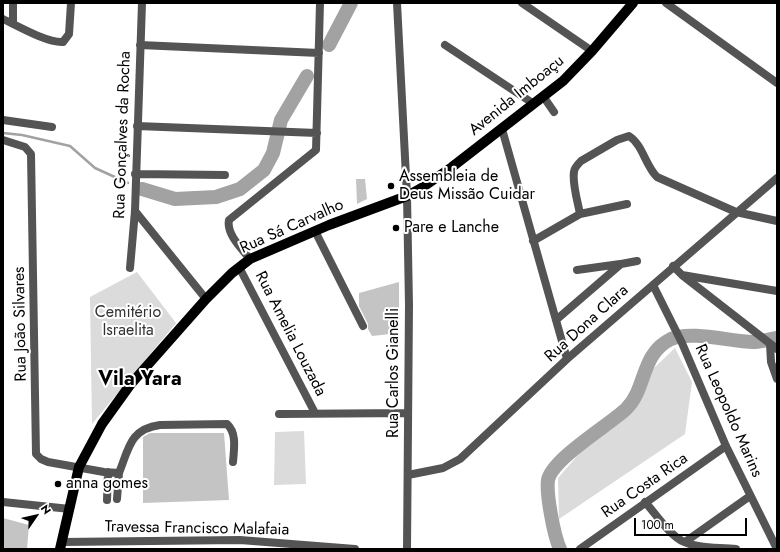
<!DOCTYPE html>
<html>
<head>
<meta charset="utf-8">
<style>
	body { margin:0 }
	#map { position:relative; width:780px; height:552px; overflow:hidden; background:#fff; font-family:Jost,sans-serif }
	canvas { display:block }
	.frame { position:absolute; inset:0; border:4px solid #000; pointer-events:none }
	.north { position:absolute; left:16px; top:496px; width:40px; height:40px; -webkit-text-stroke:3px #fff; paint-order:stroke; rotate:56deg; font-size:11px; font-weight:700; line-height:16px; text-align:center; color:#000 }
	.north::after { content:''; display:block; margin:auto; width:14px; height:18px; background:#000; clip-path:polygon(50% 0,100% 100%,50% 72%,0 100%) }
	.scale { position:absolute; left:634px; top:518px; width:113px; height:18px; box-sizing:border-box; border:2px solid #000; border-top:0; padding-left:5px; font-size:12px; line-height:14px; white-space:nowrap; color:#000; -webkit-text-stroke:3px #fff; paint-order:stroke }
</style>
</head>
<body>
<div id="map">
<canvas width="780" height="552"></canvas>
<div class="frame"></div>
<div class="north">N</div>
<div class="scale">100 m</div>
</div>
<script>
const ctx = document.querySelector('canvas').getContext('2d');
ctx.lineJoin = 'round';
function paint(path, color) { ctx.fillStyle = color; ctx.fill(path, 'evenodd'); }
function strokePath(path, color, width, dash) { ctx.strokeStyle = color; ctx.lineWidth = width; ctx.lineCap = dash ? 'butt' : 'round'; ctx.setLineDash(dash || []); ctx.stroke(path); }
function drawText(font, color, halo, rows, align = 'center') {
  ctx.font = font + ' Jost,sans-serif'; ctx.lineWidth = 4; ctx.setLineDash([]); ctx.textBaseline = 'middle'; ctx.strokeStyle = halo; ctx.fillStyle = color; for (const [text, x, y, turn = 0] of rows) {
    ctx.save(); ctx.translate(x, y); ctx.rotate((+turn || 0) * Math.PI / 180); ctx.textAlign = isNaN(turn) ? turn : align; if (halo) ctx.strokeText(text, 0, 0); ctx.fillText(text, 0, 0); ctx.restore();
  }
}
paint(new Path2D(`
	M137,272L176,323L92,424L90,297Z
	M675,348L692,382L685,434L559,519L558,478L654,368Z
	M304,431L306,484L274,485L275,432Z`), '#dbdbdb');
strokePath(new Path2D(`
	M3,133L22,135L70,146L95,168L128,183
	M556,538L561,539`), '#a2a2a2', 2.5);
strokePath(new Path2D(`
	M329,45L351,3
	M142,189L175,199L216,197L240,189L264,170L273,153L281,120L307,76
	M560,549C554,536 546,494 548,480C552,459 609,425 626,409C647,389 640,354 671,339C691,330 732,342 753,342C761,342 769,339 777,338`), '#a2a2a2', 14);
paint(new Path2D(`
	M356,179H365L367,199L357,204Z
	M399,282V333L372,336L368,329V324L359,306V293Z
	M150,433H224L229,500L143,503V437Z
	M3,518L29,525L27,549H3Z`), '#c4c4c4');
strokePath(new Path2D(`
	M397,3L407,196L409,305L407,549
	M522,3L592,51
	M666,3L777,83
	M3,19C18,26 47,43 63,42L69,34L71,3
	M13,23V3
	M140,45L319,53
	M445,45L534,104
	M543,96L554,112
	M3,120L52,127
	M137,126L317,133
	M502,129L567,359
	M3,140L25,147L31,154L36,454L41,459L48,462L104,472L119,473C129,448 130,429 160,425L227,424C237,433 234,449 233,462
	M135,174L225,175
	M135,211L206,299
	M580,214C578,203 572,183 574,172C574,168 578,164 581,161L617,140L629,136C643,145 645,165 657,177L736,212L777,221
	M315,231L363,326
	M533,241L580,214L627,204
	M250,259C242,249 226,234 229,220L316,150L320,3
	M673,266L682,275L777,291
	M239,267L315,413
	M130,268L135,211L142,3
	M577,270L620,264
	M682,275L777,349
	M653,285L682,343L726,446L777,549
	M556,320L621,264L637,261
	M770,344L771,362L777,379
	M120,374L130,385
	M279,414L408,413
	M408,475L443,468L460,459L567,359L777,178
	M117,499L119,473
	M107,500L108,472
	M3,502L70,509
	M645,502C656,514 669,535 684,542C699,549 720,547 736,549
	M62,542L240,540L355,549
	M685,542L750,496
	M580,549L726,446`), '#545454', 8);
strokePath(new Path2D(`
	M60,549L79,467L102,424L130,385L206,299L232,273L250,259L329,225L407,196L423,187L452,167L563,81L592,51L633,3`), '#000', 10);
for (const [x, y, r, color] of [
	[391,186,4,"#000"],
	[396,228,4,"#000"],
	[58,484,4,"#000"]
]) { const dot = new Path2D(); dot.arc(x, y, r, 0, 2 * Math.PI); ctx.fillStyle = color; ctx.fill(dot); strokePath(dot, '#fff', 1.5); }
drawText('16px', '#000', '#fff', [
	["Avenida Imboaçu",517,96,-39],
	["Rua Gonçalves da Rocha",123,135,-88],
	["Rua Sá Carvalho",292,227,-24],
	["Rua João Silvares",21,324,-91],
	["Rua Dona Clara",587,324,-42],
	["Rua Amelia Louzada",290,334,63],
	["Rua Carlos Gianelli",394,373,-90],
	["Rua Leopoldo Marins",728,411,66],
	["Rua Costa Rica",645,486,-35],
	["Travessa Francisco Malafaia",197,529,1]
]);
drawText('16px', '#000', '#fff', [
	["Assembleia de",399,177],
	["Deus Missão Cuidar",399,195],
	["Pare e Lanche",404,228],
	["anna gomes",66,484]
], 'left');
drawText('16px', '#323232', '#fff', [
	["Cemitério",128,313],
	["Israelita",128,331]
]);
drawText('bold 20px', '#000', '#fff', [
	["Vila Yara",140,380]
]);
</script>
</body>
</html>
